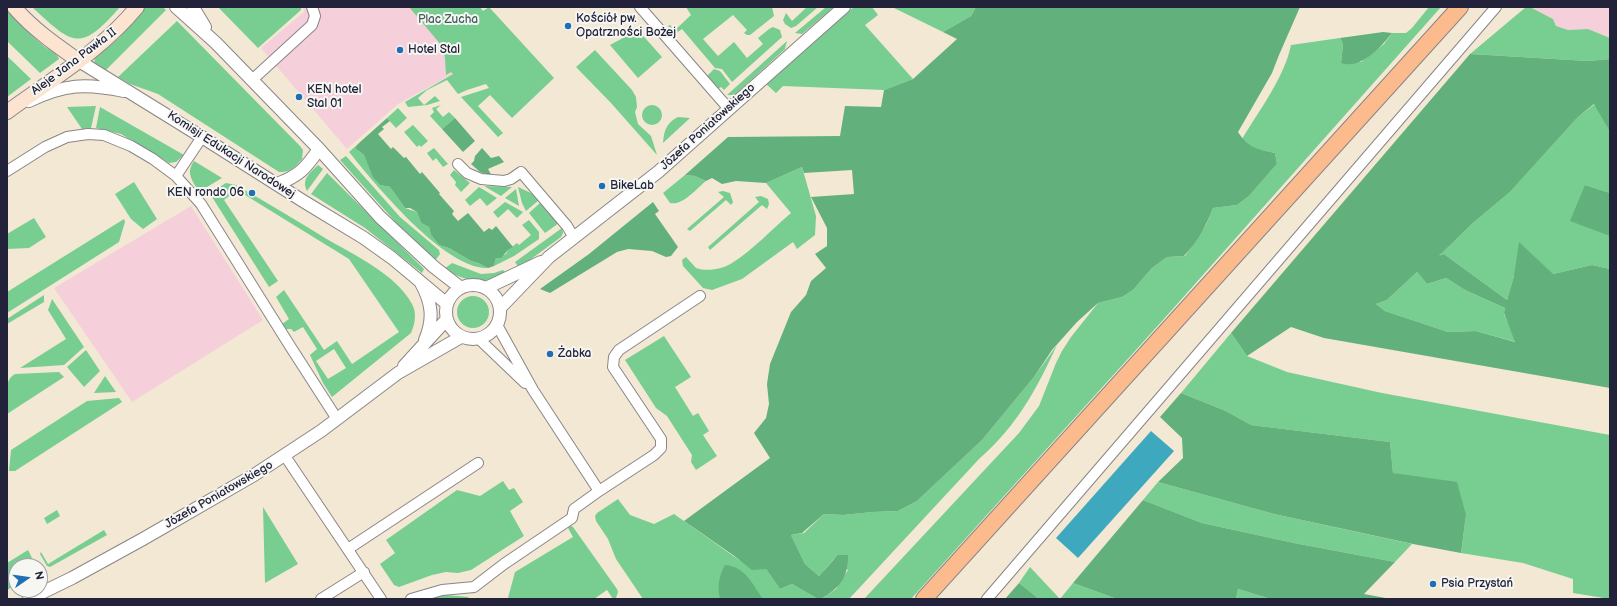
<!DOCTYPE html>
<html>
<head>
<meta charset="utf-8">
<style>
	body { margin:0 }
	#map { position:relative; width:1617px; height:606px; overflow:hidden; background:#f3e8d4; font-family:"Balsamiq Sans",sans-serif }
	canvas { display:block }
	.frame { position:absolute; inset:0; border:8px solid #22223b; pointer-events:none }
	.north { position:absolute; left:8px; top:558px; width:40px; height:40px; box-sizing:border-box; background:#f6f6f2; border:1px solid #a1a1a9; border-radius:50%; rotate:77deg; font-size:11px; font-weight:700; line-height:16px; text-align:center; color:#22223b }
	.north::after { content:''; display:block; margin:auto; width:14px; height:18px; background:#1f6fb2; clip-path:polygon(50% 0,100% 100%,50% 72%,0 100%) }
</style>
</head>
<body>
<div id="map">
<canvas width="1617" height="606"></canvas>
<div class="frame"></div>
<div class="north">N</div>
</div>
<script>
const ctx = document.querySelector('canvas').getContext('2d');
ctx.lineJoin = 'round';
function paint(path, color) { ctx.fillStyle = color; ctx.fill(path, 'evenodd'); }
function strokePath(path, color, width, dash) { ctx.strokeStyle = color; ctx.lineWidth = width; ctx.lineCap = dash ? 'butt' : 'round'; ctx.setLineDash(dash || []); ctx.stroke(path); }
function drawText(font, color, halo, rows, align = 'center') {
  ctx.font = font + ' "Balsamiq Sans",sans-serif'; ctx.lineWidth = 4; ctx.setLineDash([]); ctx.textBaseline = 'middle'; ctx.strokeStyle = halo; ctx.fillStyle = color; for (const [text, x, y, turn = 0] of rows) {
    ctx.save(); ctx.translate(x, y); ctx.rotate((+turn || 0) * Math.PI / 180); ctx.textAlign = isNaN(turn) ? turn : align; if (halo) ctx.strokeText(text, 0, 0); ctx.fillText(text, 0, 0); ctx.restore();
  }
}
paint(new Path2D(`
	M303,7H411L465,67L398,104L347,149L261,48L304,12Z
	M1530,7H1610V38L1588,29L1568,30L1556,26L1553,19Z
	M191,206L263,320L132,402L54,288Z`), '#f5cfda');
paint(new Path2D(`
	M32,7H120C80,53 73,45 32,7Z
	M145,7H163L166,10L106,70L94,63L95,58L119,38Z
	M218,7H301V10L258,48Z
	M409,7H480L483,11L489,7L554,78L512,118L490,95L478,106L503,133L498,137L461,97L489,88L486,84L467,90L458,94L447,80L427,90L418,98L424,105L435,96L440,101L427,105L408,107L405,102L453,74L451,72L446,75L445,58L442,46Z
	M686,7H772L774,16L750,35H747L744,33L747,30L733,15L703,39L718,56L734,42L747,58L763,44L758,38L769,29L773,27L780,30L782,37L732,82L722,69L715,68L682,29L675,34L668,26L670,25L675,30L691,15Z
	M807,7H818L796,26L791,28L785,24L783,20L786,13L792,21Z
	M826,7H834L802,34L795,33Z
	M854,7H872L878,15L865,25L913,79L884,90L783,86L776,93L766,84L837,20Z
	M892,7H976L971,16L943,32Z
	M1429,7H1441L1163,320L911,599H864L1019,433L1039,406L1056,363L1062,351L1071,337L1098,303L1122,297L1133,290L1152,268L1167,257L1185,256L1206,225L1213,208L1237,205L1249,196L1277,164L1275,153C1263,150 1249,149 1242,139C1259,111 1285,76 1291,45L1340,38L1343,44L1341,63L1361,62L1384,44L1392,33H1406L1412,28Z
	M1526,7H1530L1553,19L1556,26L1568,30L1588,29L1610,38V59L1588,61L1470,54Z
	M7,9C19,23 31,36 45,47C50,50 58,54 59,59L40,73L7,41Z
	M177,21L300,146L303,150L302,159C295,167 290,173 279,172L158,94L130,84L118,77Z
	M638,30L662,57L638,78L610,45Z
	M787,41L785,49L738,92L734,95H727Z
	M595,50L632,90L636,97L637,107L635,112L638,124L651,136L657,155L611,103L576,67Z
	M7,56L31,79L7,97Z
	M714,69L720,71L730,84L724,90L721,87L718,89L707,76Z
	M1595,104L1610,132V193L1585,185L1610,236V269L1592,265L1553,274L1514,276L1507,300L1444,254L1438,257L1474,222L1510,192L1578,117Z
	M441,105L436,109L443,117L449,112L455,118L442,129L430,116L434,112L432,108Z
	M642 115a10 10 0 1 1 20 0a10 10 0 1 1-20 0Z
	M96,106L91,128L82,129L67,107Z
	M100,107L184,155L176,162L169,163L121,134L96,128Z
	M398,108L407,118L396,128L387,118Z
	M678,117L690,118L663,143C664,131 666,123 678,117Z
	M413,125L428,141L421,147L419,145L417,147L404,132Z
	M359,143L355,148L364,155L374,177L380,185L390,187L405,208L417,212L421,223L429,227L431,235L439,245L449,248L471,261L478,263L488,268C445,270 375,184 349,152Z
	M434,148L448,164L443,167L436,158L433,161L427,153Z
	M346,156L400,217L439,250L440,254L434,262L408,236L340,160Z
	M194,161L222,178L207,187H196C190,177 187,171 194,161Z
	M318,165L323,169L307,191C301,179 310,173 318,165Z
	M802,167L816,216L815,235L797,249L793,242L742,279L712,290L703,288L683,266L682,260L686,257L696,268C707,272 723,269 732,263C752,251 773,228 791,213L766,183Z
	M454,170L470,183L461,192L455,185L456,182L450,175Z
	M327,173L424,269L422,273L365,228L311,194Z
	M685,175L695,176L706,181C697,188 683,206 670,203L663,193Z
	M134,182L157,219L143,229L131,219L115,194Z
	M226,183L236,185C266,202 296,220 325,238C354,255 396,274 412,304C417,313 415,324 411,333L332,397L323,383L310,355L317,349L303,327L294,332L291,329H286L282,324L289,319L276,297L284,290L324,350L337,341L352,364L399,332L349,259L237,190L224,200L278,281L269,287L212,197L213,191ZM334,349L346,368L328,379L316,361Z
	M484,186L512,187L501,196Z
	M479,187L497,198L487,206L480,198L470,206L465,200Z
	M518,187L531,193L539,200L526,211L522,203Z
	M516,189L519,206L505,198Z
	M723,191L730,193L733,202L731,205L726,200L690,231L687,229L724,197L718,192Z
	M761,196L768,199L769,204L767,209L762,205L710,250L708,247L759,202L755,197Z
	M505,202L523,212L517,218L508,209L498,218L493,212Z
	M541,202L559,223L545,233L529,213Z
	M34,218L46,237L29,248L7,249V234Z
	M124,219L125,222L119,242L7,313V292Z
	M529,220L539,232V239L514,256L494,266L496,258L506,254L508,250L517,243L519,245L531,235L522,225Z
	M562,228L563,233L561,237L519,268L515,262Z
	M452,263L481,274L494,273L503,270L507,274C485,284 465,282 444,269Z
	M1417,272L1427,284L1446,278L1465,290L1505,308L1504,314L1516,342L1476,331L1448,332L1385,311L1376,304L1387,300Z
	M44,295V302L7,324V319Z
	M457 312a16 16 0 1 1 32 0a16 16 0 1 1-32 0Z
	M52,299L84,347L64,365L20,368L66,339L48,310Z
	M1231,333L1247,356L1287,372L1382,393L1610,435V599L1573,593V579L1523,563L1461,553L1466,515L1393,473L1390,442L1251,425L1226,411L1181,393Z
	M664,336L691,377L675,387L693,416L698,413L709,431L703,435L717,456L696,470L691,462L692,455L667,416L656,408L625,360Z
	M1057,345C1036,390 1017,426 979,459L849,599H821L836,589L848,570L834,559L819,576L805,564L791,535L804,533L824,514L843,515L873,512L898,511L917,501L982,440L1034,377Z
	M86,350L100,371L84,387L67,367Z
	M59,372L64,377L7,414C7,401 2,381 15,374Z
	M105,376L116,392L94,393Z
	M119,398L122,402L15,471H9L11,450L87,401Z
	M503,481L509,490L514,488L523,502L510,511L524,536L471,570L458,573L446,572L432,575L399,587L394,585L380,564L395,553L386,540L457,490L480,496Z
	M1158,482L1274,514L1412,544L1395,562L1294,543L1202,523L1143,500Z
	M618,499L630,515L654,524L674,514L739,560L766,569L780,589L792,584L818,599H643L616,559L608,539L596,521L595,516L597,513Z
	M263,507L298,564L265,583Z
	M57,510L60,516L47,524L44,518Z
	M569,525L573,527L617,589L618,592L616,598L613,599L607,590L594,599H506L508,598L515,572L573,537L567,526Z
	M104,530L107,535L50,567L47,566L40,554L41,552L48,564Z
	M28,550L36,566H16V585L7,590V563Z
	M1030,567L1060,599L1073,583L1117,599H1039L1019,583Z
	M1238,589L1271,599H1236Z
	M446,595L468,597L470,599H429Z`), '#78cd91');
paint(new Path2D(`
	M976,7H1300L1279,55L1272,73L1238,132C1248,148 1257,149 1275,153L1277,164L1249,196L1237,205L1213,208C1206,226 1198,241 1184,256L1167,257L1152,268L1133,290L1122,297L1098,303L1077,322L1052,350L1034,377L982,440L917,501L898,511L873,512L843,515L824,514L802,533L791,535L805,564L819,576L838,555H848C848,579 840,587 821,599H818L792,584L780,589L766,569L752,570L733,555L684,521L770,458L754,433L766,418L769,404L767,384L770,364L791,312L806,295L811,281L826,268L815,254L827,246V228L811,197L854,194L852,170L804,173L802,167L766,183L736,181L722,184L712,178L706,181L695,176L685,175L728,137L840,136L845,106L881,107L884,90L913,79L957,39L943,32L971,16Z
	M1383,32L1392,33C1381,47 1361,70 1341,63L1343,44L1340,38Z
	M1470,54L1588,61L1610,59V132L1594,104L1578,117L1510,192L1474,222L1439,256L1444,254L1507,300L1514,276L1519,242L1553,274L1592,265L1610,269V388L1324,338L1291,327L1247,356L1231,333ZM1417,272L1427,284L1446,278L1465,290L1505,308L1504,313L1515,342L1476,331L1448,332L1385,311L1376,304L1387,300Z
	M387,118L390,121L382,127L384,129L378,134L391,149L393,147L404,158L406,157L420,174L422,172L440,193L439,194L454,211L452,214L458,221L468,213L484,232L489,228L492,230L496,226L513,247L508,250L501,258H496L494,266L488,268L478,263L471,261L449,248L439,245L431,235L429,227L421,223L417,212L410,208H405L390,187L380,185L373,177L364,155L355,148L359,143Z
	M455,118L475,141L463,152L442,129Z
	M482,148L491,158L499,156L504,162L488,169L492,176L480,172L471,164L474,161L475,156Z
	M1585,185L1610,193V236L1570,221Z
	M653,202L659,211L655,214L678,247L671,256L666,257L652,251L628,249L617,252L550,293L540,289L589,254Z
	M1181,393L1226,411L1251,425L1390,442L1393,473L1457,482L1466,515L1461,553L1413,544L1274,514L1158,482L1183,458L1182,438L1160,417Z
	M1143,500L1202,523L1294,543L1395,562L1364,594L1391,599H1271L1238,589L1236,599H1117L1073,583Z
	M725,565C746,567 752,584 763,599H720C717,586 719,576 725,565Z
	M1019,583L1039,599H1005Z`), '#62b07b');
paint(new Path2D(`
	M1151,431L1174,451L1078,558L1056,538Z`), '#3ea9be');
const minor = new Path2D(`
	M640,7L729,109
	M252,80L312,25L315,16L312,7
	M458,164L467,173L481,179L504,181L511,179L521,172L567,226L574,238
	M7,171L45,147L67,137L88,134L104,135L131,146L153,159L176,176L201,204L290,346L337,419
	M176,176L202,137
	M497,325L533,390L599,491
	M479,339L525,383
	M285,456L381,599
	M348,549L478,463
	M321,599L364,572
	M411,599L442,590L474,587L504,564L572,518L574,509L599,491L654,455L661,448V439L613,367L614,357L619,350L700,296
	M987,599L1496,7`);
const tertiary = new Path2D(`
	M176,7L216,43L252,80L319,149L380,217L434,267L461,288
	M193,7L205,27
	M79,61L202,137L303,201L364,238L392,258L447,304
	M29,101C65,84 85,83 124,91
	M277,184C299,176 306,168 319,149
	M421,283C432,303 434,319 425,340
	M446 312a27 27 0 1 1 54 0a27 27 0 1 1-54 0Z
	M486,288L541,262
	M500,308L549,257L658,172L844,7
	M404,366L447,319
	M29,599L72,578L143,539L254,475L321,431L398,373L461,337`);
const secondary = new Path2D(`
	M14,7C33,29 56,45 79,61
	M7,112C53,78 100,52 137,7`);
const primary = new Path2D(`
	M924,599L1460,7`);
strokePath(minor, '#8a8588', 12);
strokePath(tertiary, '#8a8588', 14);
strokePath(secondary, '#8a8588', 16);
strokePath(primary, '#8a8588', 18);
strokePath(minor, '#fff', 10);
strokePath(tertiary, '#fff', 12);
strokePath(secondary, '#fde4d1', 14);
strokePath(primary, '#fbbb8d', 16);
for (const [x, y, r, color] of [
	[568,26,4,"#1f6fb2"],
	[400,50,4,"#1f6fb2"],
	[299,97,4,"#1f6fb2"],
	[602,186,4,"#1f6fb2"],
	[252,193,4,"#1f6fb2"],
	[550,354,4,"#1f6fb2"],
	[1433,584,4,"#1f6fb2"]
]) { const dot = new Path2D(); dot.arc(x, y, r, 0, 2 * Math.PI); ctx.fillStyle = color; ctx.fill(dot); strokePath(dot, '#f6f6f2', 1.5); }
drawText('12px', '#22223b', '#f6f6f2', [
	["Kościół pw.",576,19],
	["Opatrzności Bożej",576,33],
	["Hotel Stal",408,50],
	["KEN hotel",307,90],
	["Stal 01",307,104],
	["BikeLab",610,186],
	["KEN rondo 06",244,193,"right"],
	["Żabka",558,354],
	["Psia Przystań",1441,584]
], 'left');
drawText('12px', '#405e59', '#f6f6f2', [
	["Plac Zucha",448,20]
]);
drawText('12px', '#22223b', '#f6f6f2', [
	["Aleje Jana Pawła II",74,62,-37],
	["Józefa Poniatowskiego",708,127,-42],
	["Komisji Edukacji Narodowej",231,155,33],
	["Józefa Poniatowskiego",219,495,-30]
]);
</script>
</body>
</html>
